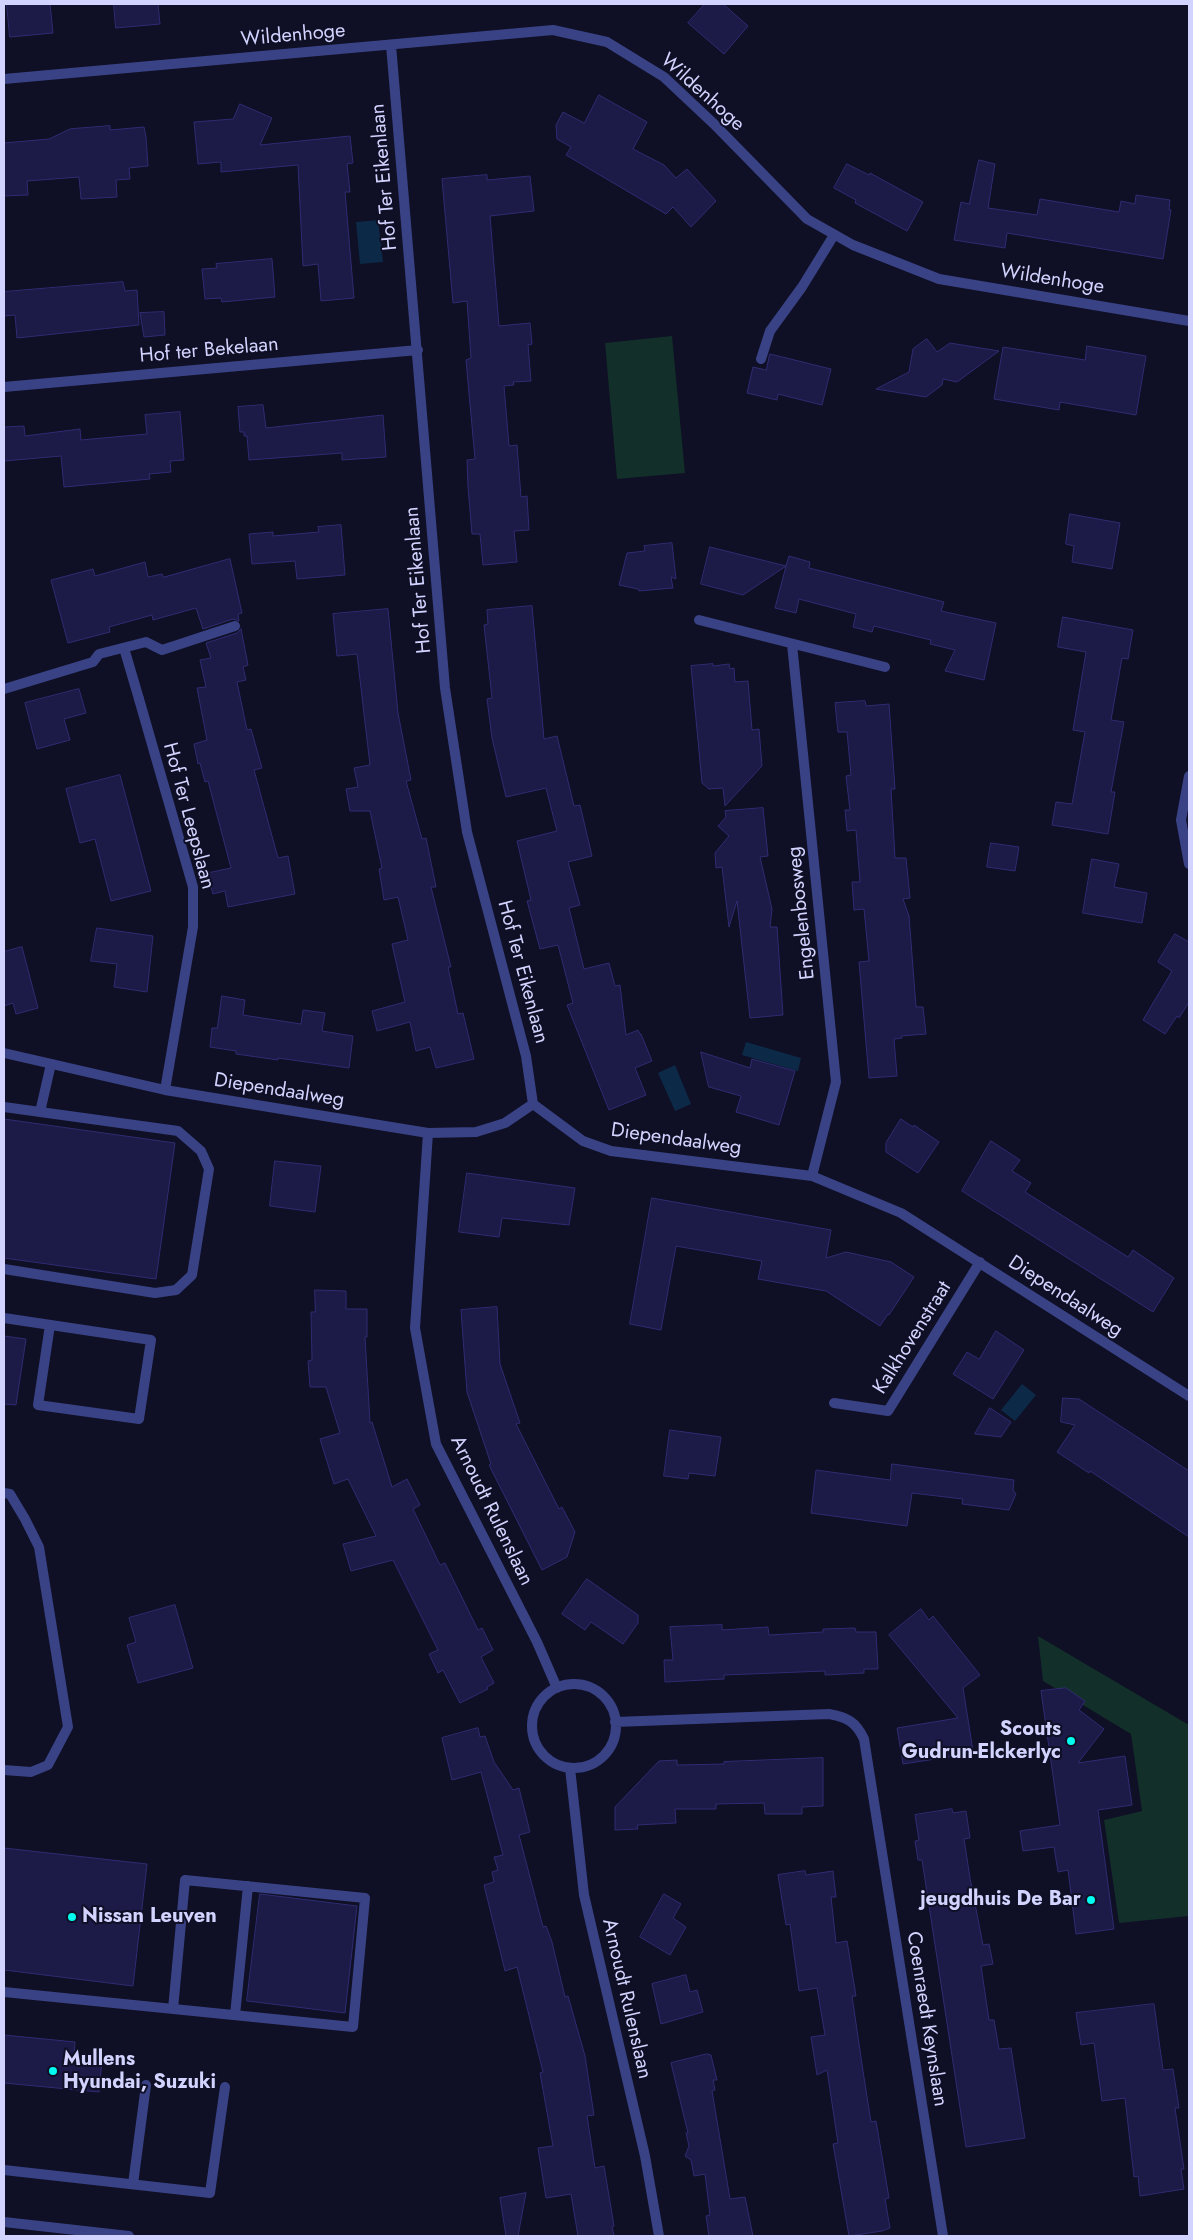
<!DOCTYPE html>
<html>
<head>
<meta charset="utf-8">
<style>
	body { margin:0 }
	#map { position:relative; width:1193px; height:2240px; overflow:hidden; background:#0f0f25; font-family:Jost,sans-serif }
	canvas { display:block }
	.frame { position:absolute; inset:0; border:5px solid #d2d4ff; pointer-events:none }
</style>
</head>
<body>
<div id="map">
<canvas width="1193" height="2240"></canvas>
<div class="frame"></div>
</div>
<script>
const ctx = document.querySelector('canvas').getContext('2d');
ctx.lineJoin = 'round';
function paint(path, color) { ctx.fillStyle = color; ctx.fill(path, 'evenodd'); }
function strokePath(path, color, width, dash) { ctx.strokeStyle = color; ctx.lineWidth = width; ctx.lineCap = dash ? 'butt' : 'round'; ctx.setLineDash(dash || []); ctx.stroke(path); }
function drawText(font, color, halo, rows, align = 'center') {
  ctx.font = font + ' Jost,sans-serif'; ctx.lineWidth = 4; ctx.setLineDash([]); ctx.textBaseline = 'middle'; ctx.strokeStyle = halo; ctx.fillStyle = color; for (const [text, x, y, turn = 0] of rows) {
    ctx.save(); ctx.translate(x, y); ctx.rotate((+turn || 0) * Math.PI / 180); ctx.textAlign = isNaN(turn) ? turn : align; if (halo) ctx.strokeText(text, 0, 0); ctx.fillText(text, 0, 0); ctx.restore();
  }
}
paint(new Path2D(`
	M672,336L685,473L617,479L605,343Z
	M1038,1636L1189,1725V1916L1119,1923L1104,1820L1142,1811L1131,1734L1043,1681Z`), '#122f29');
paint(new Path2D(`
	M378,220L383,262L360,264L356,222Z
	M746,1042L801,1058L798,1071L742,1055Z
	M675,1065L691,1104L675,1111L658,1073Z
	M1022,1384L1036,1395L1015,1421L1001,1410Z`), '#0c2a47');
const building = new Path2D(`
	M7,4H50L53,33L10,37Z
	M114,4H158L160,24L116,28Z
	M705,4H723L748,26L724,54L688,23Z
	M599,95L647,122L633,149L664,165L676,178L687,169L716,201L691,227L673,207L666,214L566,155L571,147L557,139L556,125L563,112L584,123Z
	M240,104L272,118L260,145L350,136L353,163L347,164L350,192H345L354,298L321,301L318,264L303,266L298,165L221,172V162L198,164L194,122L233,119Z
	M110,126V130L144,127L146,137L148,166L129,168L130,179L116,180L117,197L81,199L79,177L27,181L28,195L4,196V143L49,139L70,129Z
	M979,160L995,164L988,208L1037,215L1040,199L1119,212L1121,201L1135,204L1136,195L1170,200L1169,210H1171L1163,259L1007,233L1005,248L954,240L961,202L969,204Z
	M847,164L869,175L870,173L923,202L907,231L855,203L856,200L834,188Z
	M487,175V180L530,176L534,211L490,216L499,326L530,323L532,344L528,345L531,381L513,382L514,385L504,386L509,446L517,445L521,497L527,496L529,530L514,531L517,562L483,565L480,534H472L468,487L467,460L475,459L466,360L471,358L467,301L453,303L442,179Z
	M272,259L275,297L222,302L221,298L205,299L202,269L217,268L216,264Z
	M123,282L125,291L137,290L139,325L17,338L15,315L4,316V292Z
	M164,312L165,335L144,337L140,313Z
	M927,339L937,352L950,343L999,351L957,382L943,379L942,385L926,397L876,389L909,372L913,349Z
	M1087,346L1146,356L1136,415L1060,402L1059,410L994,399L1003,347L1085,360Z
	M770,354L831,369L822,405L778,394L777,400L747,393L753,367L766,370Z
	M263,405L266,428L383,415L386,457L342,460V453L249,460L247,436H244V432H240L238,407Z
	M180,412L184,460L170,461L171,472L149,474L150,479L64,487L61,456L4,461V427L24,426L25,436L80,429L81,440L147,434L145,415Z
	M1070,514L1120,523L1112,569L1072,562L1074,546L1066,544Z
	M341,525L345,575L297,579L295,561L252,564L249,534L273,532V536L319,532L318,527Z
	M672,543L676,579L671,577L673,588L639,591L638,589L619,585L627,553L645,551L644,546Z
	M710,547L786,566L789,556L810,562L809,568L944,602L941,611L996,623L984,680L945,671L955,650L930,644L931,640L874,626L872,632L853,627L856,614L799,599L796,613L775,608L786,566L743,595L701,584Z
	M230,559L242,613L238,614L239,621L233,619L203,629L196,608L153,620L152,615L109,627L110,632L68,643L51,580L93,569L95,576L145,562L148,577L162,574L163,577Z
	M532,606L544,739L557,736L574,806L580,805L592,856L568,862L580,905L569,908L584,969L609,963L615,986L620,985L626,1035L638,1030L640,1034H641L652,1061L635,1068L646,1095L609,1110L567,1005L573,1003L558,945L540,949L527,901L531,900L517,841L557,831L546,788L506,797L492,738L487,699L492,698L484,625L488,624L487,610Z
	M388,609L398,713L411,780L406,781L422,839L426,838L436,887H431L451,967H448L458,1014L463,1013L474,1059L436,1068L430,1047L416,1051L410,1022L377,1031L372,1011L405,1002L392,944L408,940L398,897L384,900L379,869L382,868L370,811H350L346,789L358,787L354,768L370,765L357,654L337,656L333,614Z
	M1063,617L1133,630L1128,659L1122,658L1111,720L1124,722L1111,792H1115L1108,834L1052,825L1056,802L1072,804L1085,732L1073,730L1086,652L1058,647Z
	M241,629L248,665L243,667L246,680L237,682L247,730L251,729L262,768L254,770L278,858L288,856L295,894L228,907L225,891L213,894L207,873L231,868L208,781L205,782L200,763L198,764L194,744L207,740L197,688L206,687L200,660L211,658L206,643L237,633Z
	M713,664V666L729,664L730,669L734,668L735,682L748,681L752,730L759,729L762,766L725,806L723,788L709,789L702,783L691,666Z
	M79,689L86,713L64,719L70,740L37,749L25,703Z
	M865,701L866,706L889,704L895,789H891L895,858H906L910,898L903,899L909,916L916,1007H923L926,1034L901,1036L902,1038L894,1039L897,1076L869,1078L859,962L869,961L864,909L854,910L852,882H860L856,830L847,831L845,810H850L846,776L851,775L847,732H838L835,703Z
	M120,775L151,891L111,901L95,839L80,843L66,789Z
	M763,808L768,856L760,857L772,909L770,927H777L783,1015L750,1018L737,901L729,927L722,867L716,868L715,853L729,836L718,826L726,817L725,811Z
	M991,843L1019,847L1015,871L987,867Z
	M1092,859L1119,864L1114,887L1147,893L1142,923L1083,913Z
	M97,928L153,936L147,992L114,987L117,964L91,961Z
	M1175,934L1189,942V1002L1179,1018L1177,1016L1165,1034L1143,1020L1172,971L1158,962Z
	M22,947L38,1008L16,1014L13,1003L4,1006V952Z
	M222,996L245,1000L243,1015L301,1024L303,1010L325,1013L322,1031L353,1036L349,1068L278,1058V1060L236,1054V1051L210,1047L212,1028H217Z
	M701,1052L750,1068L752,1059L795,1071L779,1125L736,1112L741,1096L709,1087Z
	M4,1119L175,1143L156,1279L4,1258Z
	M901,1119L913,1127L914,1125L939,1142L918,1173L886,1152V1143Z
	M991,1141L1020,1160L1012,1171L1031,1183L1025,1192L1128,1257L1133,1250L1174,1278L1153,1312L962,1191Z
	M275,1161L321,1166L315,1212L270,1206Z
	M467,1173L575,1188L569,1225L502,1218L499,1237L459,1232Z
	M652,1198L831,1230L826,1258L846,1252L891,1262L914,1277L889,1315L888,1314L880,1326L826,1291L758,1279L762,1261L676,1246L661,1330L630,1324Z
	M315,1290L346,1291V1309H367V1337H365L370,1423L372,1422L392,1487L407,1479L420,1505L413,1509L440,1565L445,1563L478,1630L482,1628L493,1650L481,1657L494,1683L487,1687L488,1689L460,1703L443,1670L438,1673L429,1654L438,1650L393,1560L351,1571L343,1544L376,1536L348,1479L334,1484L320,1439L340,1433L326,1387H310L308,1361L312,1360L311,1312H315Z
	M497,1307L500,1364L520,1423L516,1424L559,1509L562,1507L575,1532L567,1557L542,1570L489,1465L491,1464L467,1392L461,1310Z
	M996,1331L1024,1350L993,1399L953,1374L967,1352L979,1359Z
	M4,1336L26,1339L16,1405L4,1404Z
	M1063,1398L1079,1399L1189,1471V1537L1090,1471L1089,1473L1057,1452L1075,1425L1061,1422Z
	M990,1408L1011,1422L1001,1437L975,1434Z
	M670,1430L721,1437L715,1476L689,1473L688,1479L664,1476Z
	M892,1464L1014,1480L1013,1490L1016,1494L1009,1510L962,1504L963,1499L912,1493L907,1526L811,1513L816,1470L890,1480Z
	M587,1579L638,1615V1623L623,1644L591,1622L585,1630L562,1614Z
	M175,1605L193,1668L138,1683L127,1645L136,1642L129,1618Z
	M921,1609L929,1620L933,1616L980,1675L963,1688L973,1751L961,1752V1755L903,1764L897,1728L958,1718L889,1635Z
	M722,1625V1630L768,1627L769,1635L823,1632V1629L855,1628L856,1632H876L878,1669H864V1673L825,1675V1671L724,1675V1679L665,1682L664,1660H673L670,1627Z
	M1066,1688L1085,1701L1079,1710L1104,1729L1078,1763L1125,1756L1132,1805L1098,1810L1114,1929L1076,1934L1068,1870L1058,1872L1054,1847L1023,1851L1020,1831L1060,1825L1041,1691Z
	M478,1728L480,1737L485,1736L494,1762L513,1790L519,1788L530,1832L519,1835L543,1927L546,1926L552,1942L565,1997L568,1996L585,2056L594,2115L587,2116L595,2168L604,2166L614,2226L612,2227L614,2236H578L571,2194L546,2198L538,2148L553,2146L540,2073L543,2072L517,1967L505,1971L484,1885L494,1882L492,1872L498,1870L494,1857L503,1855L481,1772L452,1780L442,1738Z
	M823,1758V1806L802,1807V1814H765L764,1803L716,1804V1809H675L676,1823L637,1825L638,1829L615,1830V1807L659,1761L677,1760V1765L724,1764V1762Z
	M952,1809L953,1813L966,1811L970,1838L964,1839L970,1878L983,1945L989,1944L993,1964L981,1966L989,2020H994L999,2049L1011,2048L1025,2138L966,2147L922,1860H918L915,1841L919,1840L915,1815Z
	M4,1848L147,1864L133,1986L4,1970Z
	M805,1871L806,1875L833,1871L836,1897H831L836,1943L847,1941L856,1996H852L863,2071L871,2122L876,2121L889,2198L885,2199L890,2228L882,2231L849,2236L833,2144L838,2143L827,2070L817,2075L811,2037L825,2035L817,1988L799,1991L790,1924L786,1925L778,1875Z
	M260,1894L357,1906L345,2013L247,2001Z
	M664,1894L681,1904L673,1918L686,1927L670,1955L640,1937Z
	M686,1975L690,1992L697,1990L703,2012L661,2024L652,1984Z
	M1154,2004L1163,2070L1173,2069L1179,2108H1175L1184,2169H1181L1184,2189L1140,2196L1138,2176L1134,2177L1125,2098L1102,2101L1094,2043L1081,2045L1076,2013Z
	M4,2035L75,2042L74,2057L102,2060L99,2092L4,2083Z
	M707,2054L711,2055L717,2080H713L715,2090L712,2091L730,2199L745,2197L753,2236H709L706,2216L710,2215L705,2174L694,2176L691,2160L685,2156L689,2146L686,2133H688L671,2063Z
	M526,2193L518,2236H506L500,2198Z`);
paint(building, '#1c1a46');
strokePath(building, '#2f2c72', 1);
strokePath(new Path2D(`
	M761,359L770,331L802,287L834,235
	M124,648L139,699
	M4,689L93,662L99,654L146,642L162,650L235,626
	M4,1107L178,1131L201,1151L209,1169L192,1275L176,1290L155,1293L4,1269
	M40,1112L51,1064
	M4,1318L151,1340L139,1419L38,1405L50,1325
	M4,1493L10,1494L25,1519L39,1547L68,1727L48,1765L31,1772L4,1770
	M4,1992L353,2027L365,1898L185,1880L173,2009
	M235,2015L248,1886
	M4,2170L210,2193L225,2087
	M133,2184L146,2085
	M4,2222L129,2236`), '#394284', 10);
strokePath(new Path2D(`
	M391,45L445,688L467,832L526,1056L533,1104
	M4,79L553,30L607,42L664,77L714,124L807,219L853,245L939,279L1189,321
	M4,387L418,350
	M699,620L885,667
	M792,644L836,1082L812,1176
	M139,699L193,887V927L165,1090
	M1189,776L1181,820L1189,864
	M4,1053L165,1090L428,1133L476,1132L505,1123L533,1104
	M533,1104L583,1141L611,1151L812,1176L901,1213L1189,1396
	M428,1133L415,1328L436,1444L537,1642L557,1688
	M834,1403L888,1411L980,1262
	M532 1726a42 42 0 1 1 84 0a42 42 0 1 1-84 0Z
	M615,1722L829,1714C847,1717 856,1722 864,1739L943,2236
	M570,1768L584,1895L645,2156L659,2236`), '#394284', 10);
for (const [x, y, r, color] of [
	[1071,1741,5,"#00fdef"],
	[1091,1900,5,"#00fdef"],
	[72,1917,5,"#00fdef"],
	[53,2071,5,"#00fdef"]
]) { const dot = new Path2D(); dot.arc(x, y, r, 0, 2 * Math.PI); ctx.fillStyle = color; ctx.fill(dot); strokePath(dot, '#0f0f25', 2); }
drawText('20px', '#d2d4ff', '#0f0f25', [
	["Wildenhoge",293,36,-5],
	["Wildenhoge",702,93,42],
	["Hof Ter Eikenlaan",385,177,-95],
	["Wildenhoge",1052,280,9],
	["Hof ter Bekelaan",209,351,-5],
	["Hof Ter Eikenlaan",419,580,-95],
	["Hof Ter Leepslaan",188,816,75],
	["Engelenbosweg",802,913,-96],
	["Hof Ter Eikenlaan",522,972,75],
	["Diependaalweg",279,1091,9],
	["Diependaalweg",676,1140,8],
	["Diependaalweg",1065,1297,33],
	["Kalkhovenstraat",913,1338,-58],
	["Arnoudt Rulenslaan",491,1511,64],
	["Arnoudt Rulenslaan",626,1999,77],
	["Coenraedt Keynslaan",926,2019,81]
]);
drawText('bold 20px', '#d2d4ff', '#0f0f25', [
	["Scouts",1061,1730],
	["Gudrun-Elckerlyc",1061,1753],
	["jeugdhuis De Bar",1081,1900],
	["Nissan Leuven",82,1917,"left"],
	["Mullens",63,2060,"left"],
	["Hyundai, Suzuki",63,2083,"left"]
], 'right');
</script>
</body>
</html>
